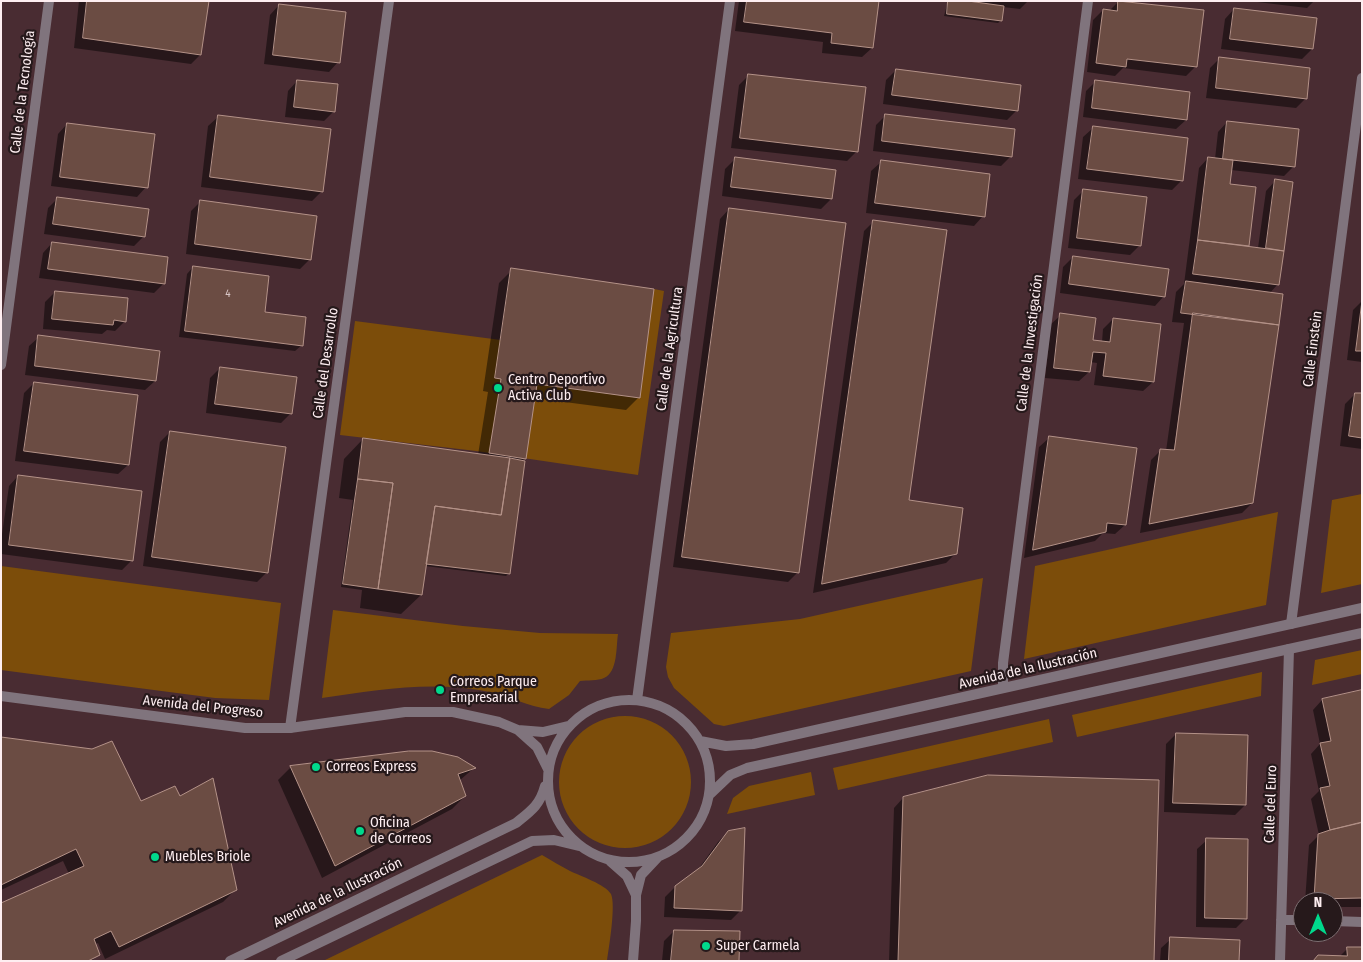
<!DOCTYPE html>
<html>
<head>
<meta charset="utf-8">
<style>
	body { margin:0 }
	#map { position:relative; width:1363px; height:962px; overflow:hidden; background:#492c32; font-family:"Fira Sans Condensed",sans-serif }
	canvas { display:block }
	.frame { position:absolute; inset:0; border:2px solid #feeef1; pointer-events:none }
	.north { position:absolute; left:1293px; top:892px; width:50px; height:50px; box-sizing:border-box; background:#26191b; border:1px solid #7c6e71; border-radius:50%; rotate:0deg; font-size:14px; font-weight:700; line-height:20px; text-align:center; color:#feeef1 }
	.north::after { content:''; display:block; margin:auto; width:18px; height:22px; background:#00d98c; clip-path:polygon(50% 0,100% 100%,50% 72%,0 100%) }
</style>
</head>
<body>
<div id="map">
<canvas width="1363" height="962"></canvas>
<div class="frame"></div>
<div class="north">N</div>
</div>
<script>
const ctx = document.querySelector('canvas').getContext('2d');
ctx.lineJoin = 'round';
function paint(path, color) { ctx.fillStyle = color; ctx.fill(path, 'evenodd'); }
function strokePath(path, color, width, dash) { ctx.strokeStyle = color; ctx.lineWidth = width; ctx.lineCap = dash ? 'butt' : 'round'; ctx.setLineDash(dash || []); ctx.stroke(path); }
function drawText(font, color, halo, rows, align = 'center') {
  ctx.font = font + ' "Fira Sans Condensed",sans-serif'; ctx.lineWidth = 4.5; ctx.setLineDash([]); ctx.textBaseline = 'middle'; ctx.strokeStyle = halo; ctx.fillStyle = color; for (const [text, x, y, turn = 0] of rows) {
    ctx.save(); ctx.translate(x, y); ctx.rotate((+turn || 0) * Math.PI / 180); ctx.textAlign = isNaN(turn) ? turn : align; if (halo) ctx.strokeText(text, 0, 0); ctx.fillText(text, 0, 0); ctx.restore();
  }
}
paint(new Path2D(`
	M654,289L664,291L638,475L476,451L340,435L355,321L501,340Z
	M1362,494V584L1321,593L1332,500Z
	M1278,512L1266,605L1024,659L1035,566Z
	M1,566L281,603L269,700L215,698L1,670Z
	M983,578L971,671L724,726L714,724L674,688L668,677L666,667L671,633L800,619Z
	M333,610L463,626L540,633L618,634C616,647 618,672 604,678C598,681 587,680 580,681L569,695L549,709C528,707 510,696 490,692C433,680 377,690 322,698Z
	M1362,650V674L1312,685L1315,660Z
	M1262,672L1261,696L1077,737L1072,715Z
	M559 782a66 66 0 1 1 132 0a66 66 0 1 1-132 0Z
	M1049,719L1053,742L838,790L833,768Z
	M811,772L815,795L727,814L733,798L749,786Z
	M542,855C552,861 561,866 570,871C580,876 605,884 611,894C616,905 609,947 607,961H323Z`), '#7c4d0a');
paint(new Path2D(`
	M79,1H208L200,55L191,64L74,48Z
	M739,1H878L872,48L862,57L822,53L823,42L735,31Z
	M948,1H1028L1020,9L1003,7L1001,20L998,23L944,16Z
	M1119,1L1196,66L1186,76L1123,68L1115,76L1087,72L1093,20L1103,10L1109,11Z
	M1249,1H1314L1307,8Z
	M279,5L338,62L329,72L264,64L270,15Z
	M1234,9L1316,20L1312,49L1302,59L1221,49L1225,19Z
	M1220,58L1305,99L1296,108L1206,98L1210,68Z
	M896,70L1017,110L1007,120L883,104L886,80Z
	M749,75L857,151L847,161L731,148L739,85Z
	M297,81L334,111L324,121L285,117L288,91Z
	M1096,81L1186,120L1176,129L1083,117L1086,91Z
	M886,115L1011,156L1001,166L873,151L876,125Z
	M218,117L322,191L312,201L201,187L208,126Z
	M1227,122L1293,167L1284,176L1231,170L1229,185L1255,189L1248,247L1258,248L1266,191L1275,181L1291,183L1278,284L1269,294L1252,503L1242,513L1140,533L1151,460L1161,450L1166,451L1184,323L1172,322L1176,292L1184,284L1199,168L1208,158L1215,159L1218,132Z
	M67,124L146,187L137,197L51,186L58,134Z
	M1093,128L1182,180L1172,190L1078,179L1083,137Z
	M735,159L831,199L821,209L722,196L725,169Z
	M881,162L983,216L974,226L866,213L871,171Z
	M1083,191L1140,245L1130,255L1068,248L1074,200Z
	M58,198L144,236L134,246L44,234L48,208Z
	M201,201L310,259L300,269L186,254L191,211Z
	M729,209L798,572L788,582L673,567L720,219Z
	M873,222L908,502L956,553L946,563L813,593L864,231Z
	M52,243L164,283L154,293L39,278L43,253Z
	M1073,257L1164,296L1155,306L1060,293L1063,267Z
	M193,267L263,313L302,345L295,351L179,337L187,274Z
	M512,270L639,397L626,410L534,398L525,458L521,462L509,573L506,576L425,566L421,595L401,614L360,608L362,590L341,587L353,500L339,498L344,459L363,439L478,455L488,392L483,391L499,283Z
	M55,292L125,321L115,331L107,330L102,334L43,329L45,302Z
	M1362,301V362L1347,360L1353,310Z
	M1061,315L1092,341L1102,342L1103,329L1113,319L1153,382L1143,391L1094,385L1097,363L1090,362L1089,372L1079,381L1045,378L1051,324Z
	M39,337L155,381L145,390L25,375L29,346Z
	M220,368L291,413L281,423L206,413L210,378Z
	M34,383L128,465L118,474L15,461L24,393Z
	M1355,394L1362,395V449L1340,446L1345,404Z
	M170,432L267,572L257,582L143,566L160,442Z
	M1049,438L1125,525L1115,534L1103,533L1095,541L1024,558L1039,447Z
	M18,476L132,560L122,570L1,554V541L9,486Z
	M1362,692V907H1333V902H1305L1309,845L1319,835L1311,799L1319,791L1311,754L1320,744L1313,710L1322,700Z
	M1176,734L1245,805L1235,815L1164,812L1166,744Z
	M1,738L140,803L236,889L223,902L105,959L98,943L95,944L98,954L92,961H1L69,874L63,861L1,890Z
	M291,767L474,768L459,781L465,796L452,809L322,878L278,780Z
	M903,798L1152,961H889L894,808Z
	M728,832L741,910L731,920L664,917L665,897L675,887L697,871L718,842Z
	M1207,840L1246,918L1236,928L1196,927L1197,849Z
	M674,931L738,961H662L664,941Z
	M1171,939L1238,961H1160L1161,948Z
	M1348,948L1362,961L1339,957Z`), '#0007');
const building = new Path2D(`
	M87,1H209L201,55L83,38Z
	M747,1H879L873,48L831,43L832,33L744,22Z
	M948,1H968L1004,6L1002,21L947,14Z
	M1118,1L1204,10L1197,67L1127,59L1126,67L1096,63L1103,9L1117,11Z
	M279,4L346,12L340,63L273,55Z
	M1234,8L1317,18L1313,49L1230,39Z
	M1219,57L1310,68L1307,99L1216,88Z
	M896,69L1021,85L1018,111L892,95Z
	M748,74L866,87L858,152L740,138Z
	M297,80L338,84L335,112L294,107Z
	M1095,80L1190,92L1187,120L1092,108Z
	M885,114L1015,129L1012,157L882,141Z
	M218,115L331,129L323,192L210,177Z
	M1227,121L1299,129L1295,167L1223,159Z
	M67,123L155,134L148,188L60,177Z
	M1093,126L1188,138L1183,181L1087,169Z
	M735,157L836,170L832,199L731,187Z
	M1208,157L1233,160L1230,184L1256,187L1249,246L1198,240Z
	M881,160L990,174L985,217L875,203Z
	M1275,179L1293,182L1284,251L1266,248Z
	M1083,189L1147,197L1141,246L1077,238Z
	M57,197L149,209L145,237L53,224Z
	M200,200L317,216L311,260L195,244Z
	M729,208L846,223L799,573L682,557Z
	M873,220L947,230L909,500L963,508L957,554L822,584Z
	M1198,240L1284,251L1279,285L1193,274Z
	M52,242L168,257L165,284L48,269Z
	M1073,256L1169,269L1165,297L1069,284Z
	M193,266L269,276L265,312L306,317L303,346L185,331Z
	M511,268L654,289L640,398L537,384L526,459L489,453L501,379L495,378Z
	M1186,281L1283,294L1279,325L1181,313Z
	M55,291L128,298L126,322L114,320L113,325L52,319Z
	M1362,301V351H1356Z
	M1060,313L1096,318L1093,340L1110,342L1113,318L1161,324L1154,382L1103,376L1106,353L1093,352L1090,372L1054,368Z
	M1193,313L1279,325L1253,503L1149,524L1160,449L1174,450Z
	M38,335L160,351L156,381L35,366Z
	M220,367L297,377L292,414L215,404Z
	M34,382L138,395L129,465L24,451Z
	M1355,393H1362V438L1349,436Z
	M170,431L286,447L268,573L152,557Z
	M1049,436L1137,448L1126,525L1107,523L1106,532L1033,550Z
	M363,438L510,458L501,515L435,506L422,595L378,589L393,483L358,479Z
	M510,458L525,461L510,574L426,564L435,506L501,515Z
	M18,475L142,491L133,561L9,545Z
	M358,479L393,483L378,589L343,584Z
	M1362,690V822L1330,830L1320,788L1330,786L1320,743L1331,741L1322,699Z
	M1176,733L1248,735L1246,805L1173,803Z
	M1,737L92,749L112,741L141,801L175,786L180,796L213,778L237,890L119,947L111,931L94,939L100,955L88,961H1V903L84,866L76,849L1,885Z
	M409,751H432L458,757L476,768L458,774L466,796L335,866L290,766Z
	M988,775L1159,780L1154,961H898L903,797Z
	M1362,823V898L1314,899L1318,834L1330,830Z
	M745,828L742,911L674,908L675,886L702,866L728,831Z
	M1206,838L1248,839L1247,919L1205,918Z
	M674,930L740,931L739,961H671Z
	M1170,937L1240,940L1239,961H1169Z
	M1347,947H1362V961H1313L1318,955L1347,956Z`);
paint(building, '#6b4c43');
strokePath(building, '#b49288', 1);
strokePath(new Path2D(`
	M1,365L49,1
	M1291,624L1362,78
	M1003,688V663L1088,1
	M290,728L389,1
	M1281,920H1303
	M1333,921L1362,922
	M1280,961L1289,649`), '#80747d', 10);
strokePath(new Path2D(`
	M1,696L245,728H290L405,712H453L499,722L518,730L543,732L568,726
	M637,700L730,1
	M548 781a81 81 0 1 1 162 0a81 81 0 1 1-162 0Z
	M518,730L537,747L548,769
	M700,741L726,746L753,744L1362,608
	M710,794L730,775L747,768L1362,633
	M610,861L627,876L636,895
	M230,961L516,823C531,811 540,805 545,786
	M281,961L532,841L554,840L579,846
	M633,961L636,921V895L641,875L657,858`), '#80747d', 10);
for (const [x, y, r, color] of [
	[498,388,5,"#00d98c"],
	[440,690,5,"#00d98c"],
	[316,767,5,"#00d98c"],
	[360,831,5,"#00d98c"],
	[155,857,5,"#00d98c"],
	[706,946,5,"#00d98c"]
]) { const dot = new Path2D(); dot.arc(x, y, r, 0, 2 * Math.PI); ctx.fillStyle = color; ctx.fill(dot); strokePath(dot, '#26191b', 2); }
drawText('11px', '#d9c6c6', null, [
	["4",228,294]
]);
drawText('14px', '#feeef1', '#26191b', [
	["Calle de la Tecnología",23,92,-83],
	["Calle de la Investigación",1030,343,-83],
	["Calle de la Agricultura",670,349,-82],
	["Calle Einstein",1313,349,-83],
	["Calle del Desarrollo",326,363,-82],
	["Avenida de la Ilustración",1028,669,-13],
	["Avenida del Progreso",203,707,6],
	["Calle del Euro",1271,804,-88],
	["Avenida de la Ilustración",338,893,-26]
]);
drawText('14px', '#feeef1', '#26191b', [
	["Centro Deportivo",508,380],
	["Activa Club",508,396],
	["Correos Parque",450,682],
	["Empresarial",450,698],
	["Correos Express",326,767],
	["Oficina",370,823],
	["de Correos",370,839],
	["Muebles Briole",165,857],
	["Super Carmela",716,946]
], 'left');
</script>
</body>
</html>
